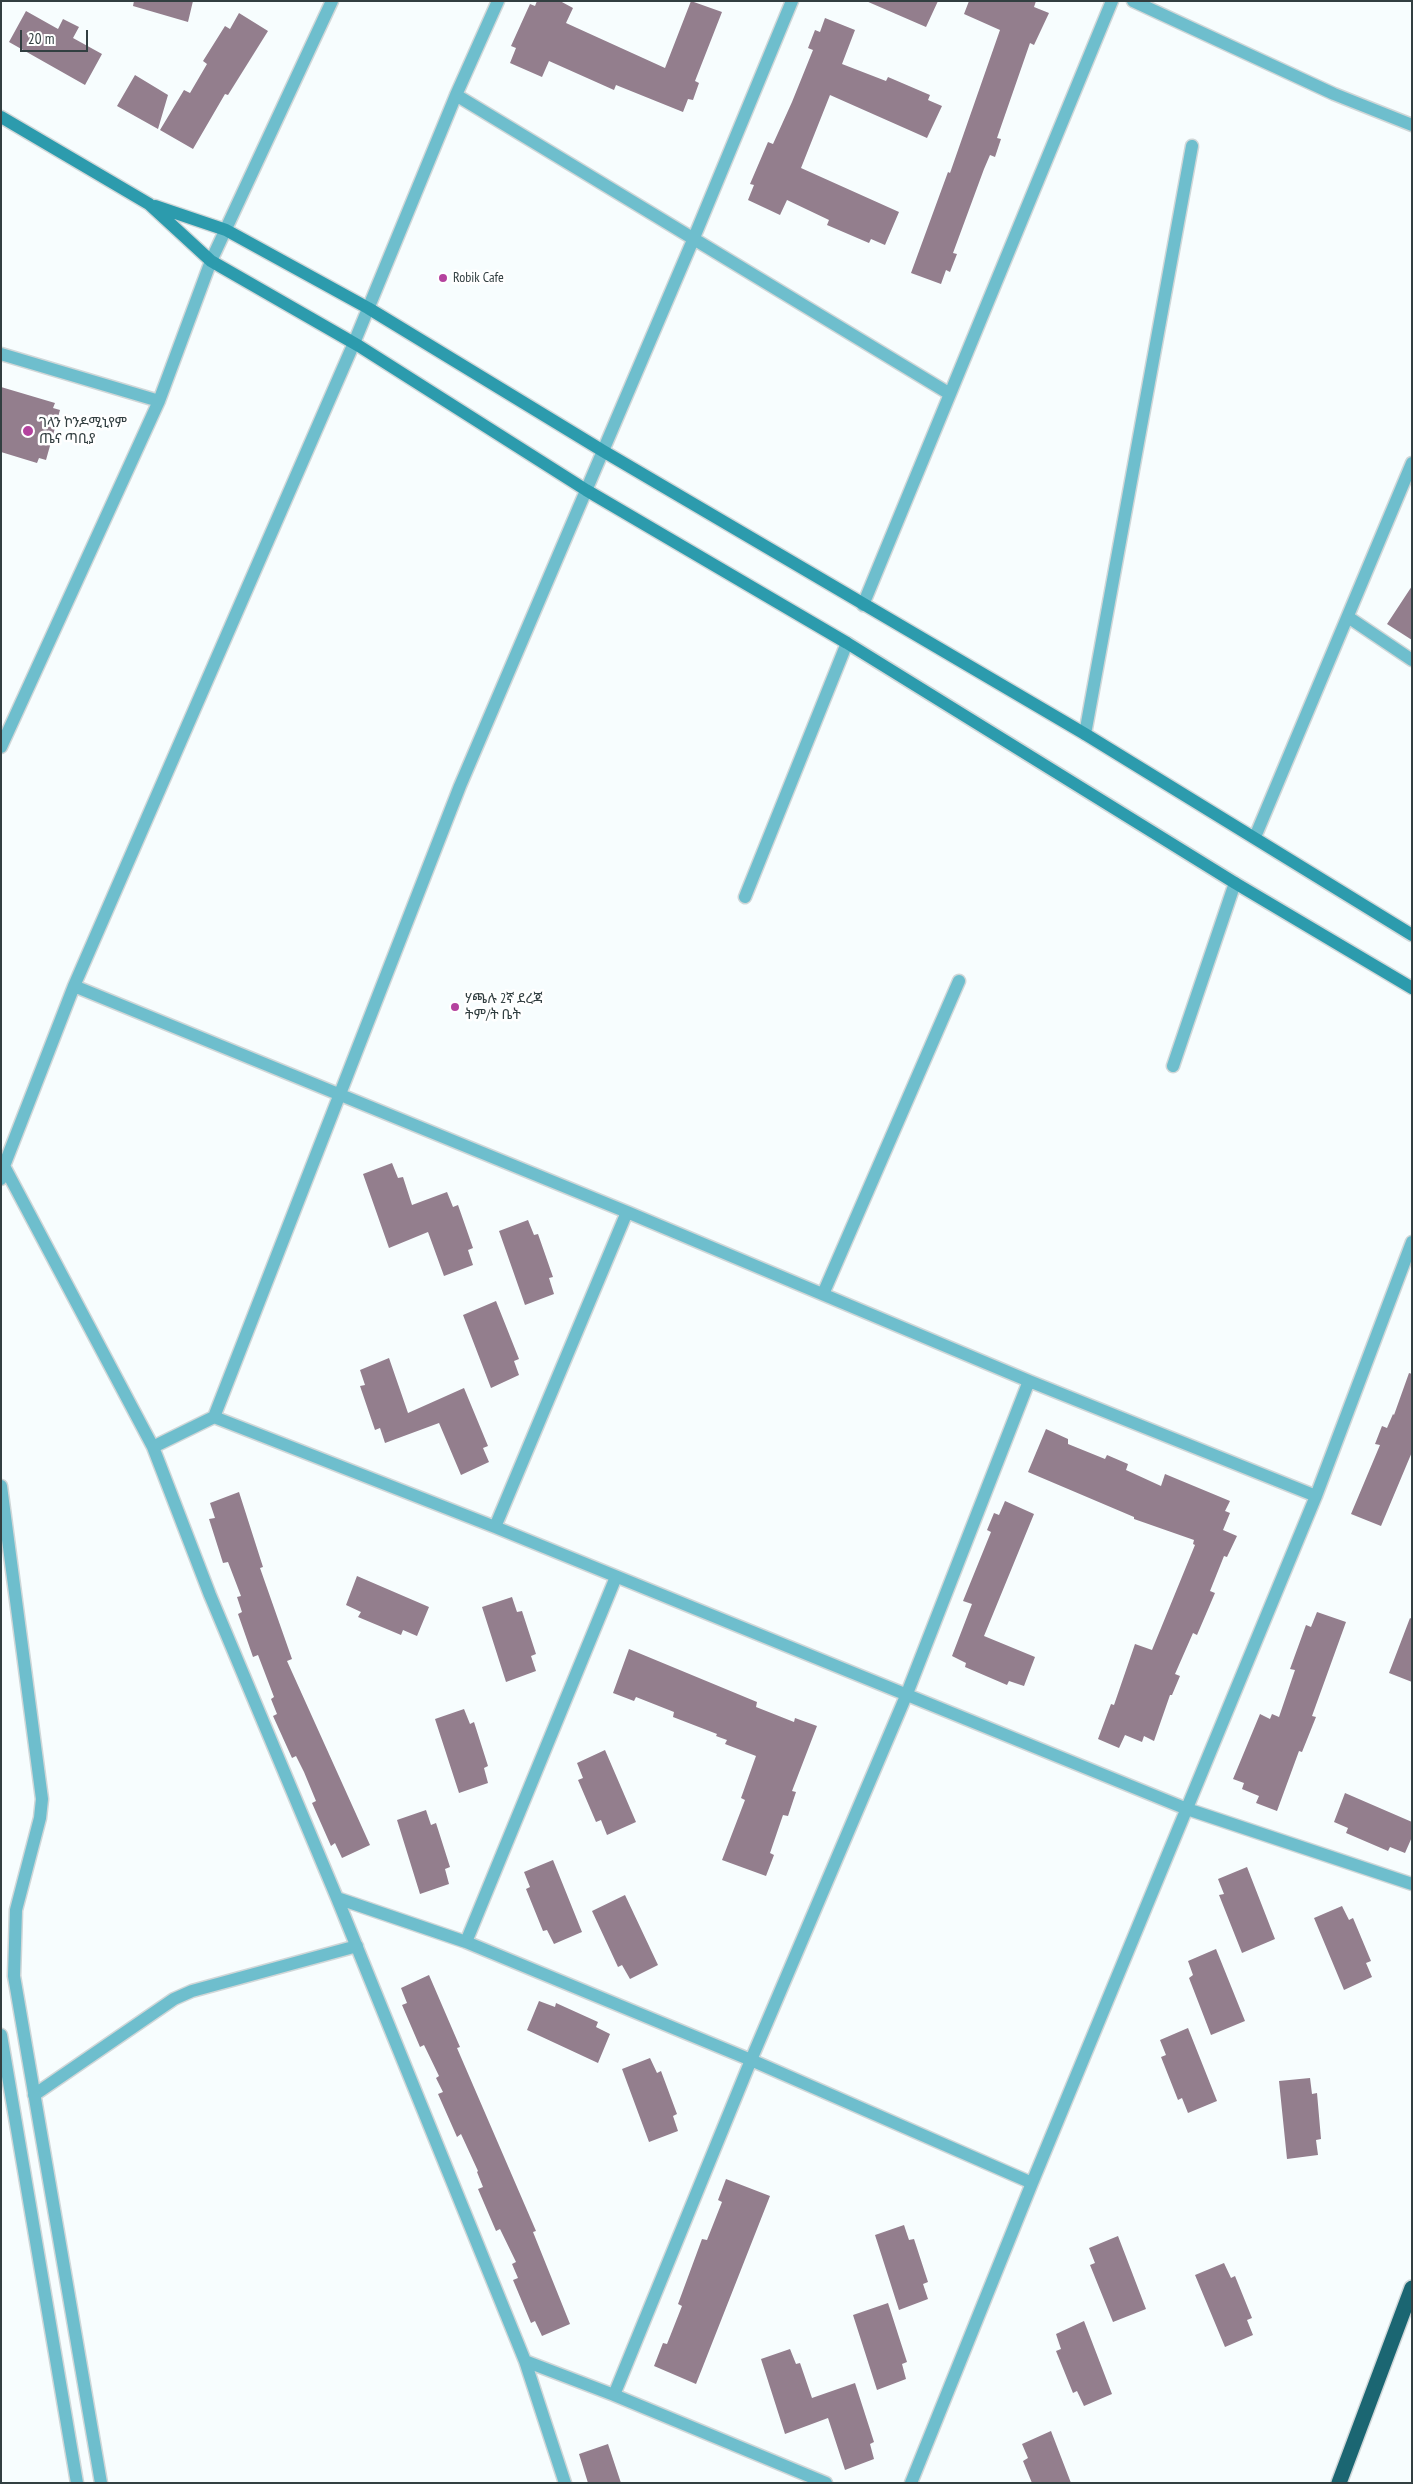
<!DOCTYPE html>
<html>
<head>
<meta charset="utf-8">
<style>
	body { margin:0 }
	#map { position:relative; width:1413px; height:2484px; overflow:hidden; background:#f7fdfe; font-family:"PT Sans Narrow",sans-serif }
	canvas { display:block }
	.frame { position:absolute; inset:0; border:2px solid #323f41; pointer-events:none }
	.scale { position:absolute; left:20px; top:30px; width:68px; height:22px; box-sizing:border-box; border:2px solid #323f41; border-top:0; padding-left:6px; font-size:15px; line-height:18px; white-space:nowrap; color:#323f41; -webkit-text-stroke:4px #fff; paint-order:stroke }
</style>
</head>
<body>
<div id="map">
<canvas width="1413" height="2484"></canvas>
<div class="frame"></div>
<div class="scale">20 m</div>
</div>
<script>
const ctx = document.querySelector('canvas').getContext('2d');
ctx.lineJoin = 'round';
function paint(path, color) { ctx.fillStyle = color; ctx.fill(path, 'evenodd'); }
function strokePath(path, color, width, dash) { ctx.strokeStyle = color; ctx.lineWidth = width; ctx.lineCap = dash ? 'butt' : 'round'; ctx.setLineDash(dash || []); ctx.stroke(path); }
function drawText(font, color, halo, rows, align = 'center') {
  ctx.font = font + ' "PT Sans Narrow","Noto Sans Ethiopic",sans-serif'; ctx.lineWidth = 5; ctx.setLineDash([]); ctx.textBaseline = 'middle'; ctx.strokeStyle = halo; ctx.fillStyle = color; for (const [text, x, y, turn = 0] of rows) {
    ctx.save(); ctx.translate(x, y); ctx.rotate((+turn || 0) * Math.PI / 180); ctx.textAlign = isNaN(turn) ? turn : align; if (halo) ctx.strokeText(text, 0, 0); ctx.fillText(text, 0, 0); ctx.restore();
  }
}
paint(new Path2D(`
	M134,1H193L188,22L133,6Z
	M537,1H560L573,8L566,23L665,68L691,1L722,12L695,81L699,83L693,100L688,99L683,112L616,85L614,90L549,61L542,77L510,63L516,48L511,46L530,4L535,6Z
	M866,1H938L926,27Z
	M969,1H1036L1034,7L1049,13L1034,45L1030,43L997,138L1001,139L995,157L990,155L984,169L953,253L957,254L950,272L946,270L941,284L911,273L948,172L950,173L1000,30L964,14Z
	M26,11L58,29L63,19L79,27L73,38L102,54L85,85L9,42Z
	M239,13L268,31L228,95L225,94L193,149L160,130L184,90L190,93L207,64L203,61L225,26L230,29Z
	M825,18L855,30L842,64L886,81L888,77L930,95L928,100L942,106L927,138L830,95L801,168L899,212L885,245L871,239L869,243L827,225L829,220L787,200L780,215L748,200L754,185L750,184L768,142L773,144L792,102L813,50L808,48L815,30L820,32Z
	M135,75L168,95L158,129L117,106Z
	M1,387L55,403L53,408L60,410L46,460L39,458L37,463L1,452Z
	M1412,586V640L1387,624Z
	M392,1163L398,1178L403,1177L412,1205L447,1192L453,1207L458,1205L473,1248L468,1250L473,1265L444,1276L428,1232L389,1248L363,1174Z
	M528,1220L534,1235L538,1234L553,1277L549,1278L554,1294L525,1305L499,1231Z
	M496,1301L519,1359L514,1361L519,1375L491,1388L463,1315Z
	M389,1358L408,1413L464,1388L488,1446L483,1448L489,1462L461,1475L439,1423L385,1443L380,1428L375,1430L360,1386L365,1385L360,1370Z
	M1409,1373L1412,1374V1452L1381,1526L1351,1514L1380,1445L1375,1444L1382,1426L1387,1428L1393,1414L1394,1415Z
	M1046,1429L1068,1439V1444L1105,1459L1107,1455L1128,1464L1126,1470L1161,1486L1165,1474L1230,1501L1225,1511L1230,1513L1223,1530L1237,1536L1227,1557L1224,1556L1210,1591L1215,1593L1197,1635L1193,1633L1175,1674L1180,1676L1172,1695H1170L1154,1741L1144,1736L1142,1742L1125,1735L1119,1748L1098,1739L1111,1704L1114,1705L1135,1644L1152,1650L1195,1545L1193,1544L1194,1540L1134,1519V1517L1028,1472Z
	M239,1492L263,1567L260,1568L292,1659L287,1661L370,1845L342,1858L335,1843L331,1846L312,1803L316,1801L304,1772L296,1756L292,1758L273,1716L277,1714L271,1699L274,1697L258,1655L253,1657L238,1614L242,1612L237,1597L241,1596L228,1562L223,1563L209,1519L215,1518L210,1503Z
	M1005,1501L1034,1514L984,1636L1035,1657L1024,1686L1009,1681L1007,1685L965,1667L966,1663L952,1656L972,1604L963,1601L991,1532L987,1530L994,1513L999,1515Z
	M357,1576L429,1607L417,1636L403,1630L401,1635L358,1617L361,1612L346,1605Z
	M512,1597L517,1612L522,1611L536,1654L531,1656L536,1671L506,1682L482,1607Z
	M1317,1612L1346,1622L1312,1716L1316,1717L1302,1752L1299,1751L1277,1811L1256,1803L1259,1796L1242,1789L1244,1783L1233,1779L1260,1714L1270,1719L1272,1714L1279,1717L1295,1670L1290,1669L1306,1625L1311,1627Z
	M1410,1618L1412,1619V1682L1389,1673Z
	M629,1649L757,1702L756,1707L794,1722L795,1718L817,1726L792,1791L796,1792L788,1816L783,1815L770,1853L774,1855L766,1876L722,1860L745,1800L741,1798L756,1756L725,1744L727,1740L716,1736L717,1734L673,1717L674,1712L636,1697L634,1701L613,1693Z
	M464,1709L470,1724L474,1722L488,1766L484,1768L488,1783L459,1793L435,1719Z
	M605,1750L636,1822L607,1835L601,1820L596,1822L578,1780L583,1778L577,1763Z
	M1345,1793L1412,1822V1837L1405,1853L1390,1847L1388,1851L1346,1833L1348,1828L1334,1822Z
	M426,1810L431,1825L436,1823L450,1867L445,1869L449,1884L420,1894L397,1820Z
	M553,1860L582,1932L554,1944L547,1930L543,1931L526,1889L530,1887L524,1872Z
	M1247,1867L1275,1939L1242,1953L1219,1895L1224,1894L1218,1879Z
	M625,1895L658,1965L630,1979L622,1965L618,1967L592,1911Z
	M1342,1906L1349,1920L1353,1918L1371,1961L1366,1963L1372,1977L1344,1990L1314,1918Z
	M1216,1949L1245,2021L1211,2035L1189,1978L1193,1975L1188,1961Z
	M429,1975L460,2047L457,2048L536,2231L533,2232L570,2324L542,2336L535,2321L531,2323L513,2280L518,2278L512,2264L516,2262L500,2229L496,2231L478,2189L483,2187L477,2172L478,2171L461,2134L457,2137L438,2094L443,2092L436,2078L439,2076L424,2045L420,2047L402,2005L407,2003L401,1988Z
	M539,2001L555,2007L556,2003L598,2022L596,2027L610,2034L598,2063L527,2030Z
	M1188,2028L1217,2101L1188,2113L1182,2098L1178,2100L1161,2057L1166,2055L1160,2040Z
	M650,2058L657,2073L661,2071L677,2114L673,2116L678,2131L649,2142L622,2069Z
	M1310,2078L1312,2094L1317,2093L1321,2139L1316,2140L1318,2155L1287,2159L1279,2081Z
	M726,2179L770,2196L696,2384L654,2366L663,2343L667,2344L682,2306L678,2304L702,2239L707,2240L722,2202L718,2200Z
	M904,2225L909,2240L914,2239L928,2282L923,2284L928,2299L899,2310L875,2235Z
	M1118,2236L1146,2309L1113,2322L1090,2265L1095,2263L1089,2248Z
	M1224,2263L1231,2278L1235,2276L1252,2318L1247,2320L1253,2335L1225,2347L1195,2275Z
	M888,2303L907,2362L902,2364L906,2379L877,2390L853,2315Z
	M1084,2321L1112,2394L1084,2406L1077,2391L1073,2393L1056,2351L1061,2349L1056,2334Z
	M790,2349L796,2364L800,2363L812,2398L855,2383L874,2442L870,2444L874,2459L845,2470L828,2418L785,2434L761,2359Z
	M1051,2431L1071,2483H1032L1023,2461L1028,2458L1022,2444Z
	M608,2444L621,2483H588L579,2454Z`), '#937e8d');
const lane = new Path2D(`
	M1085,734L1192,146`);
const street = new Path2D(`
	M792,1L693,240L460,786L214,1417L495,1527L1187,1809L1412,1884
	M1133,1L1334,94L1412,125
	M456,95L950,394
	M1,354L159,401
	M863,605L1112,1
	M1348,617L1412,660
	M1,747L159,401L211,261L332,1
	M1255,837L1412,463
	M745,897L847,643
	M74,986L627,1212
	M1173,1066L1235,883
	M4,1166L153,1447
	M1,1179L4,1166L74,986L354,343L456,95L498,1
	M823,1294L959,981
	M1029,1381L1316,1496
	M214,1417L153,1447L210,1595L337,1898L525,2361L565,2483
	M1,1486L42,1799L40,1818L16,1910L14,1976L101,2483
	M495,1527L627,1212L1029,1381L906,1696L751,2060L614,2395L826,2483
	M616,1577L466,1942L751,2060L1032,2183
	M337,1898L466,1942
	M1,2035L77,2483
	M34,2095L174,1999L192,1991L357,1946
	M525,2361L614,2395
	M911,2483L1032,2183L1316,1496L1412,1242`);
const secondary = new Path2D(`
	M1,117L149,204L211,261L359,346L586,490L847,643L1235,883L1412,988
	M155,206L226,230L368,308L603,451L1085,734L1412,935`);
const highway = new Path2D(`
	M1339,2483L1412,2288`);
strokePath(lane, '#d0d7d8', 15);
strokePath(street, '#d0d7d8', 15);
strokePath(secondary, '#d0d7d8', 15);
strokePath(highway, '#d0d7d8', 18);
strokePath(lane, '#6ebecd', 12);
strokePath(street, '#6ebecd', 12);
strokePath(secondary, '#2c9bad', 12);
strokePath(highway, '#1b6672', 15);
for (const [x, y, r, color] of [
	[443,278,5,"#b4429e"],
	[28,431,6,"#b4429e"],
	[455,1007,5,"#b4429e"]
]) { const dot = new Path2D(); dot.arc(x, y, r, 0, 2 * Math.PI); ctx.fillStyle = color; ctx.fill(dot); strokePath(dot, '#fff', 2); }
drawText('14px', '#323f41', '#fff', [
	["Robik Cafe",453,278],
	["ገላን ኮንዶሚኒየም",39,423],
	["ጤና ጣቢያ",39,439],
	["ሃጫሉ 2ኛ ደረጃ",465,999],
	["ትም/ት ቤት",465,1015]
], 'left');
</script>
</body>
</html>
